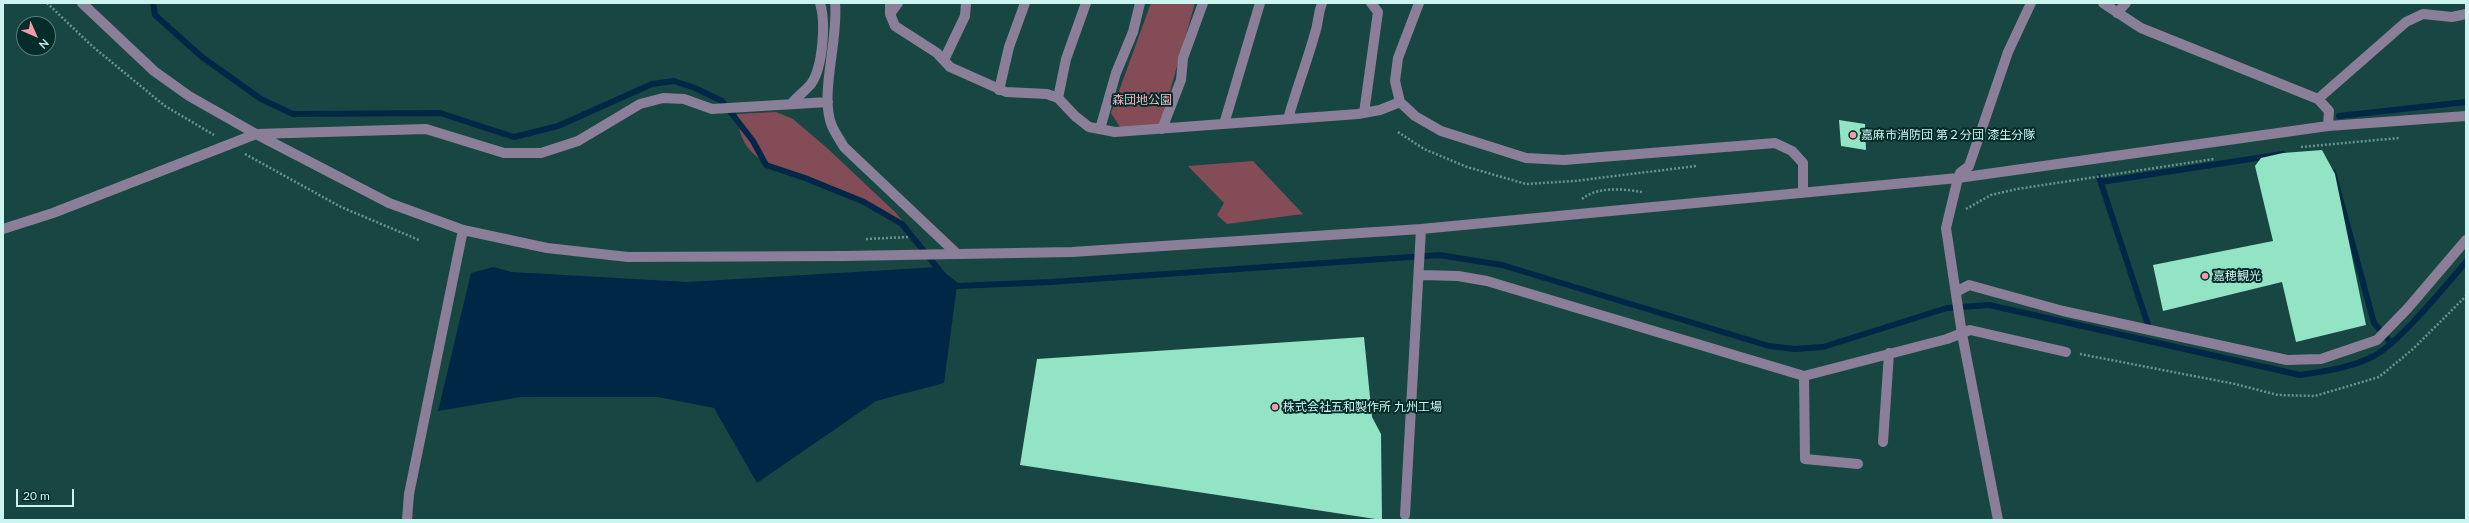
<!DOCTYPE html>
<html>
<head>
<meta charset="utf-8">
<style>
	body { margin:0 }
	#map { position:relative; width:2469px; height:523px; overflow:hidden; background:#184743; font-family:Lato,sans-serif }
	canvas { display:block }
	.frame { position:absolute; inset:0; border:4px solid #cbf4ef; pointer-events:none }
	.north { position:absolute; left:16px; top:16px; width:40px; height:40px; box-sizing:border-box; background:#052c29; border:1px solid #547c78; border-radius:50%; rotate:135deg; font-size:11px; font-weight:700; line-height:16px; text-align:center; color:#cbf4ef }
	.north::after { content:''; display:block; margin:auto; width:14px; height:18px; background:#f39aab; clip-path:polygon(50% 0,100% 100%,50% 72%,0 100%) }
	.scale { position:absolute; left:16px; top:489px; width:58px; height:18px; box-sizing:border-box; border:2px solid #cbf4ef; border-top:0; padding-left:5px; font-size:12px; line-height:14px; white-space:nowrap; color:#cbf4ef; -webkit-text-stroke:3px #052c29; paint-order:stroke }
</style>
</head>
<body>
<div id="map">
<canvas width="2469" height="523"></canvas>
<div class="frame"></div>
<div class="north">N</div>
<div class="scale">20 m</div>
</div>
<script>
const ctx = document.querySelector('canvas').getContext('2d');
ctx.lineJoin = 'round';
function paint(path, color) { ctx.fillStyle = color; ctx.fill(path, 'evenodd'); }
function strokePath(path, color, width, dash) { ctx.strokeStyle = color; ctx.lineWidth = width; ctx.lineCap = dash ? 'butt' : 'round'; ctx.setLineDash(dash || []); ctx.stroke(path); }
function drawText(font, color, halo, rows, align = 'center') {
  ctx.font = font + ' Lato,"Noto Sans JP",sans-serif'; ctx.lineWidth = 4; ctx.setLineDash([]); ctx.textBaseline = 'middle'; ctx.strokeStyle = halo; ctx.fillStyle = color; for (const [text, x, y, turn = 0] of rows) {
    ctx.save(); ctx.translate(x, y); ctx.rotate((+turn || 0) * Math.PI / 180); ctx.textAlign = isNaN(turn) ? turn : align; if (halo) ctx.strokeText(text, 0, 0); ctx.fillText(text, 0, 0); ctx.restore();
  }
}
paint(new Path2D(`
	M1151,3H1195L1160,126L1120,127L1111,113Z
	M776,112L793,119L827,148L896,213L912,233C886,218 860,199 832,187C791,170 740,170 737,114Z
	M1253,161L1303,214L1227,224L1217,215L1224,203L1188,166Z`), '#844c57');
paint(new Path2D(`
	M493,267L512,272L687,282L938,267L944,278L957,286L944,383L876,401L757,483L714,408L658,397H521L438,411L471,273Z`), '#002746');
strokePath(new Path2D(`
	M153,3L155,15L202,57L261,99L293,114L440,113L514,137L558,126L652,84L674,81L695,88L722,101L753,141L766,165L805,178L864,202L902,224L944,276L957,286L1051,282L1439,255L1502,265L1769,346L1795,349L1823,347L1947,308L1989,305L2300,375C2325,371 2351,368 2374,356C2401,341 2444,287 2466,262
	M2339,116L2466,102
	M2333,172L2374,323L2391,343
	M2099,177L2150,331
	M2101,182L2283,154`), '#002746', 6);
paint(new Path2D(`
	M1839,120L1865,124L1866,150L1841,146Z
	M2322,150L2335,174L2366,325L2296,342L2282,282L2163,311L2153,265L2273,241L2255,166L2261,158L2283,153Z
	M1364,337L1372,417L1381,434L1382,520L1020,465L1037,359Z`), '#93e4c4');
strokePath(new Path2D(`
	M47,3L92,46L165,106L214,135
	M1398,132L1424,149L1467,167L1526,184L1574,181L1696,166
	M2301,147L2399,138
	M245,154L341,207L419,240
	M1582,199C1598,186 1623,189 1642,192
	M1966,209L1991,195L2017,189L2214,159
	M866,239L908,237
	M2080,354L2235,384L2278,395L2315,396L2379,377L2413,349L2466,296`), '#689490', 2.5, [2, 2]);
strokePath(new Path2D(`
	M82,3L154,71L189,96L256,134L389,203L463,230L547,248L628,257L844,256L1072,252L1421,229L1958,178L2328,126L2466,116
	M835,3C839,39 819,95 832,126C835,133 840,140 844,147L957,254
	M890,3V14L895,26L937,53L950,67L1006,92L1047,94L1058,98L1075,116L1089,127L1115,132L1358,114L1380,110L1400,102
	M1419,3L1398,58L1395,81L1400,102L1415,116L1441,131L1526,158L1564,160L1775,143L1792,151L1803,163V193
	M2103,3L2141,28L2318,99L2329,111L2328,126
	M2117,13L2126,3
	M890,14L898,3
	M944,60L965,16L966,3
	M999,90L1009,47L1025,3
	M1058,98L1066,59L1086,3
	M2318,99L2406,22L2423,14L2452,17L2466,14
	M791,104C797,97 805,91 811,84C823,67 826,22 820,3
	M1364,113L1378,12L1371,3
	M1288,119C1296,90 1307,62 1315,33C1319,22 1317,16 1322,3
	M1224,124L1260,3
	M1100,129L1116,73L1133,32L1140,3
	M1162,129L1181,80L1183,58L1203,3
	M3,229L53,213L256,134L426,129L504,153H541L578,141L640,104L663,98L684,99L712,109L828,102
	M1420,275L1458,276L1487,281L1804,376L1947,339L1970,330L2066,352
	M1956,292L1969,285L2063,311L2287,360L2321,359L2377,340L2408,308L2466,240
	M1804,376L1805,459L1858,464
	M1883,442L1889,353
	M1405,515L1421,229
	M407,520L409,494L463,230
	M1998,520L1962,334L1946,228L1958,178L1960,173L1969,166L2008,52L2031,3`), '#8a7e98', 10);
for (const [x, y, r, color] of [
	[1853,135,4,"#f39aab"],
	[2205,276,4,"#f39aab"],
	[1275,407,4,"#f39aab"]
]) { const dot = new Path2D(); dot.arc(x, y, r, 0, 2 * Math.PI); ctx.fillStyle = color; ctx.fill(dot); strokePath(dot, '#052c29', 1.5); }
drawText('12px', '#f6b8c3', '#052c29', [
	["森団地公園",1142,100]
]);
drawText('12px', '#cbf4ef', '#052c29', [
	["嘉麻市消防団 第２分団 漆生分隊",1861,135],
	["嘉穂観光",2213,276],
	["株式会社五和製作所 九州工場",1283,407]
], 'left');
</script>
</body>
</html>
